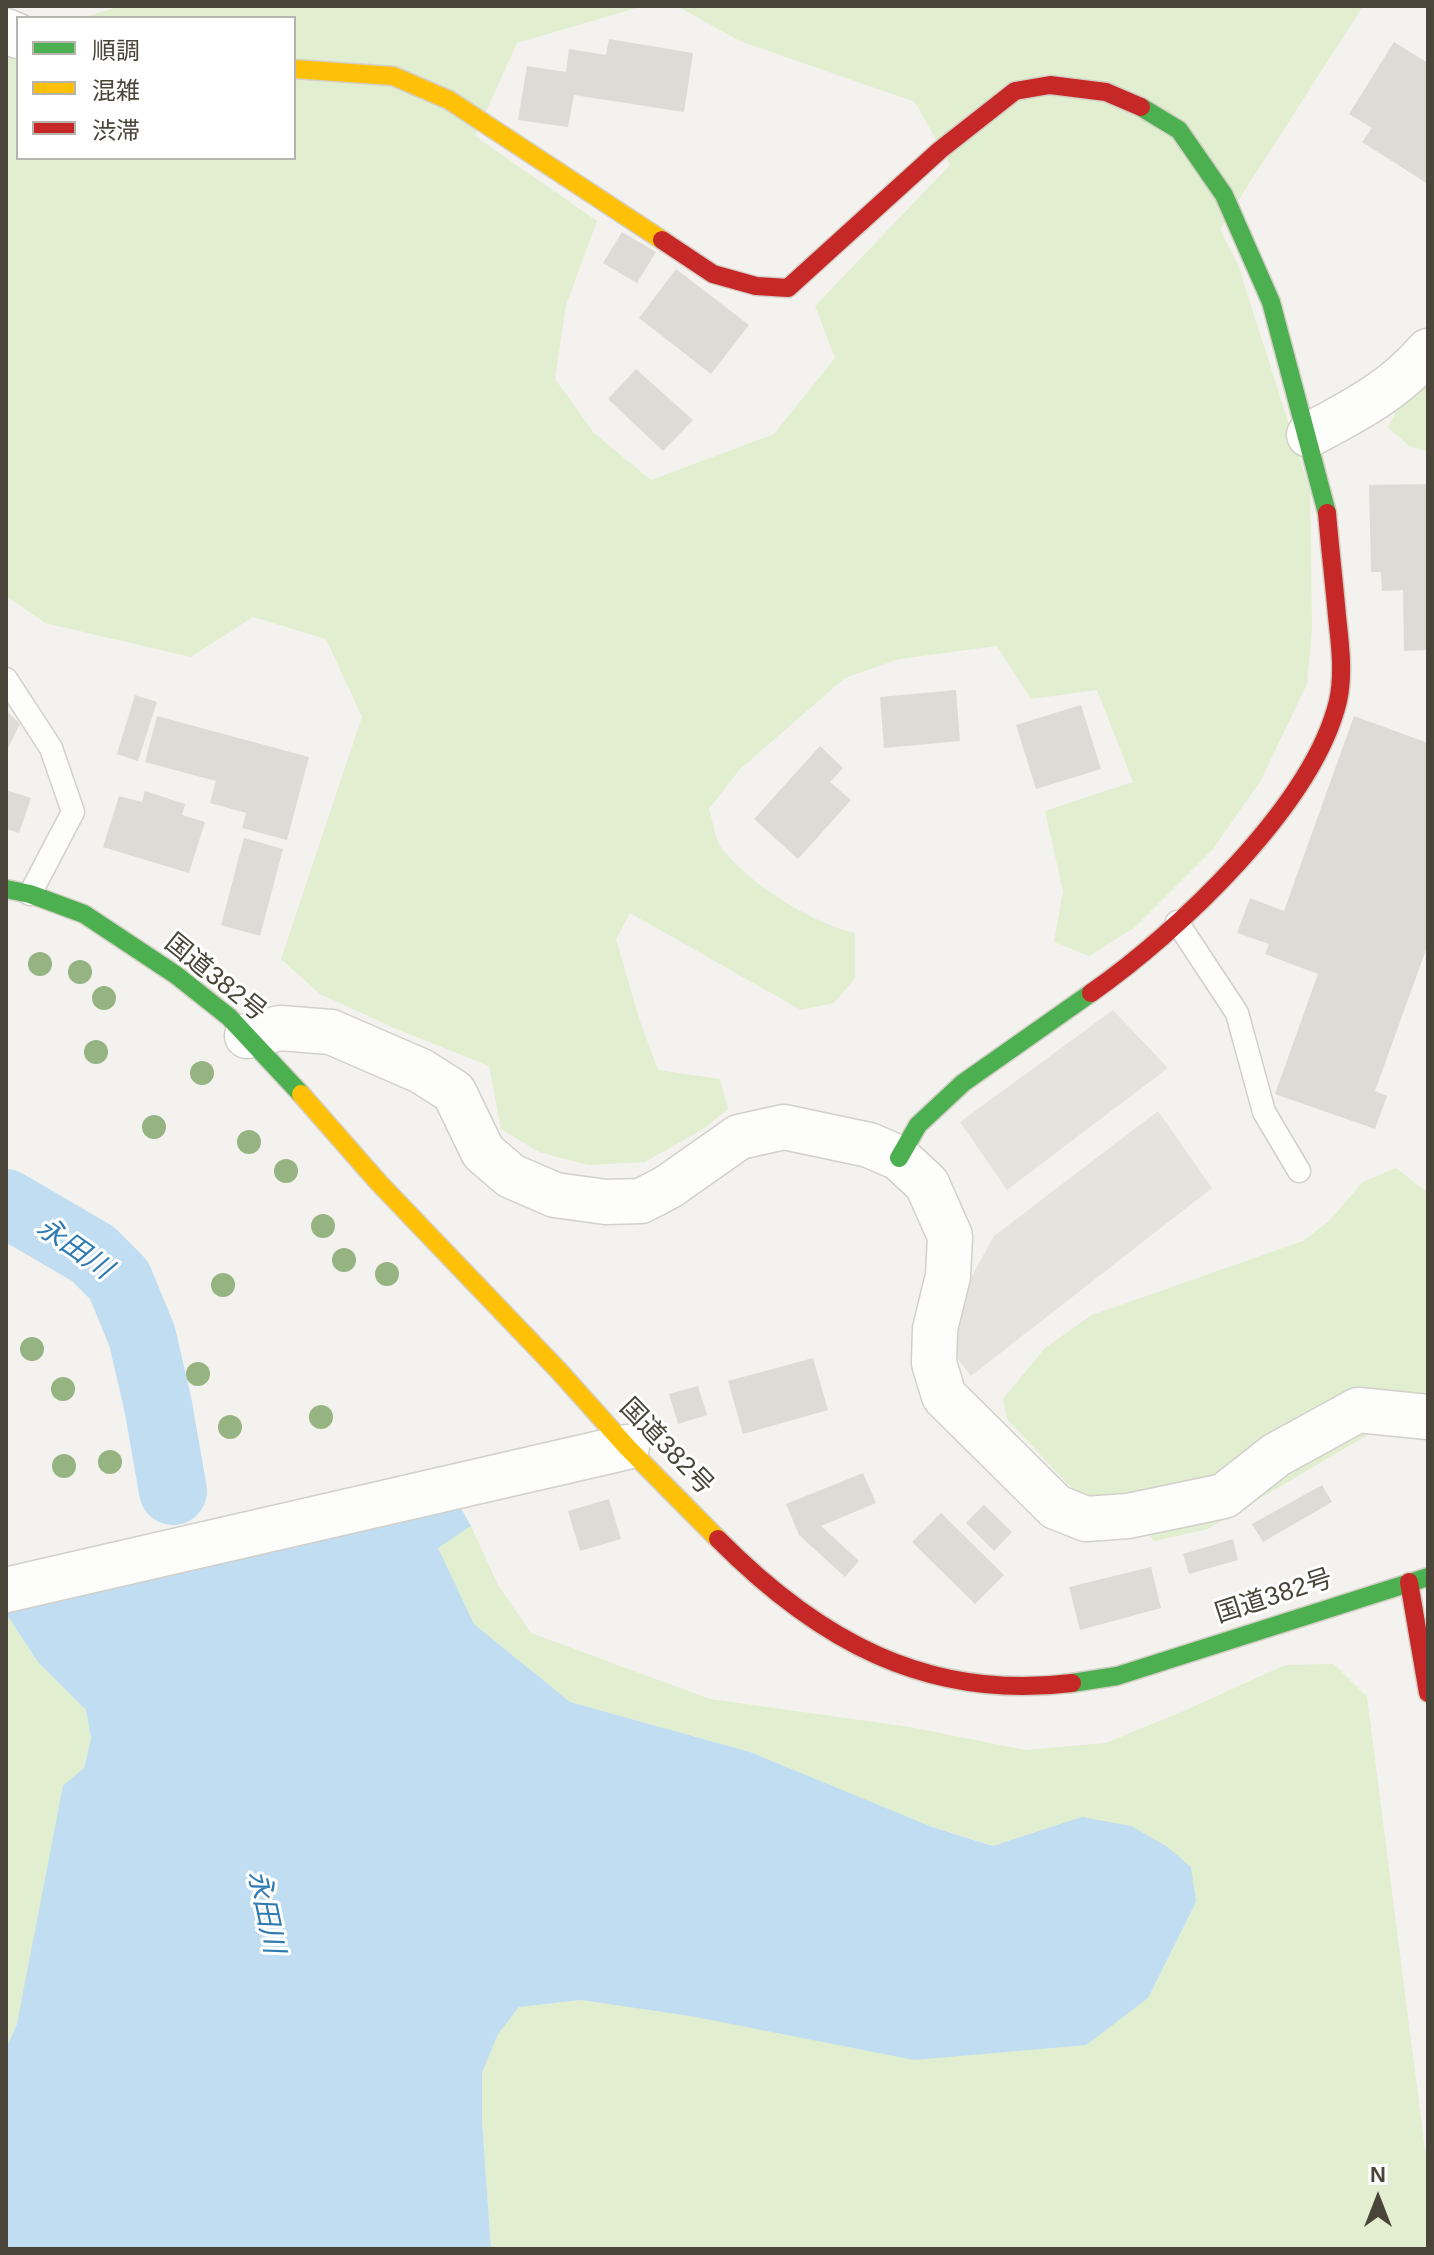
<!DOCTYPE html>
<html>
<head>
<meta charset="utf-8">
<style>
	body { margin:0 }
	#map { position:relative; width:1434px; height:2255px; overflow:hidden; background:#f4f2ee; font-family:Arial,"Noto Sans JP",sans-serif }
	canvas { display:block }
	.frame { position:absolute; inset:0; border:8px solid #4b4439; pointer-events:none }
	.legend { position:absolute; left:16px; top:16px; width:280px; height:144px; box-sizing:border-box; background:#fff; border:2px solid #b7b4b0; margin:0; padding:10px 14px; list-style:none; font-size:24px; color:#4b4439 }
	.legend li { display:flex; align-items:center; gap:16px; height:40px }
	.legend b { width:40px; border:2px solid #b7b4b0 }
	.north { position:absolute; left:1338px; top:2159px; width:80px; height:80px; -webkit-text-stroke:6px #fff; paint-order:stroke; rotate:0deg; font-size:22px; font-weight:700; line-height:32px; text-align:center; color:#4b4439 }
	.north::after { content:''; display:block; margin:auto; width:28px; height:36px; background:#4b4439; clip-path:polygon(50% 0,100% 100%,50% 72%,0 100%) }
</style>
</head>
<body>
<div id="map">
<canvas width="1434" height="2255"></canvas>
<div class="frame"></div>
<ul class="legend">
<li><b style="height:10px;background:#4caf50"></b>順調</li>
<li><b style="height:10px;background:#ffc107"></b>混雑</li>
<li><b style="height:10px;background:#c62828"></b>渋滞</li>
</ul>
<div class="north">N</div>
</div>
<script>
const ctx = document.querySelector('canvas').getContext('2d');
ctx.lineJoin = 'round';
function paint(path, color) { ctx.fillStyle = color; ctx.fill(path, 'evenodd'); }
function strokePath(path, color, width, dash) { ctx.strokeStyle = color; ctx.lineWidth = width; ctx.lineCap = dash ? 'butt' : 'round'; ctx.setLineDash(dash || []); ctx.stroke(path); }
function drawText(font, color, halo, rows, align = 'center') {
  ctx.font = font + ' Arial,"Noto Sans JP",sans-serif'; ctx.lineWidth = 6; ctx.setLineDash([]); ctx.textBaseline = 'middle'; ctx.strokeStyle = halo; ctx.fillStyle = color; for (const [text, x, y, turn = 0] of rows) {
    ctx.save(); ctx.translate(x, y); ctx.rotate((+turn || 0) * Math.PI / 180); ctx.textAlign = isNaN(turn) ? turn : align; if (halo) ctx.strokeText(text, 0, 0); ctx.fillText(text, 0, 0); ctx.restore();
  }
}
paint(new Path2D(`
	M120,6H643L517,43L475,136L597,221L566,305L555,379L594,433L651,480L774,434L835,358L815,306L950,165L915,102L740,41L677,6H1363L1220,229L1238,265L1310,490L1312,628L1307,684L1261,780L1213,849L1134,928L1089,956L1054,942L1063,891L1045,811L1133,782L1097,690L1031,699L997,646L899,659L845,678L740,769L709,809C713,821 715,841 723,850C751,885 812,923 855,933V978L834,1003L801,1010L630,913L616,939L639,1018L658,1070L720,1079L728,1109L703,1129L645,1162L588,1165L539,1152L501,1129L489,1066L394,1028L320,994L281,959L362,717L326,639L253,617L191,657L45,623L6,596V56L18,60V158H294V18H82Z
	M1428,370V452L1409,446L1388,427L1408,389Z
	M1396,1168L1428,1193V1435L1381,1427L1208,1529L1154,1541L1115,1502L1078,1495L1007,1419L1003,1399L1045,1348L1092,1315L1303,1241L1329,1221L1363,1182Z
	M471,1526L498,1585L531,1633L710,1699L910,1727L1025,1750L1106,1743L1186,1710L1285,1665L1334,1664L1367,1697L1428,2173V2249H491L482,2121V2073L498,2034L519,2007L581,2000L696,2017L1148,1998L1196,1902L1037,1832L994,1846L923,1824L750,1752L570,1702L474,1624L437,1548Z
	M6,1612L35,1659L86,1710L91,1738L17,2024L6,2050Z`), '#e1eecf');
paint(new Path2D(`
	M1113,1010L1168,1068L1007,1190L960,1122Z
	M1158,1111L1212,1188L971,1376L950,1349L962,1294L994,1236Z`), '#e6e3df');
paint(new Path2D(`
	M458,1503L471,1526L438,1548L474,1624L570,1702L750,1752L932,1827L993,1846L1082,1817L1131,1826L1166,1846L1191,1867L1196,1902L1148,1998L1086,2045L914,2060L696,2017L581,2000L519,2007L498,2034L482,2073V2121L491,2249H6V2049L17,2024L63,1786L84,1768L91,1738L86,1710L37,1661L6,1613V1608Z`), '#c0ddf1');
strokePath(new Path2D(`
	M6,1203L93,1254L119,1280L142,1336L158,1405L173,1491`), '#c0ddf1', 68);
paint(new Path2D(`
	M609,39L693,53L684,112L574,95L568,127L518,120L527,66L566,72L569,49L606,55Z
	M1394,42L1428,63V184L1362,142L1372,128L1349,114Z
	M622,232L656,252L637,283L603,263Z
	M676,269L749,325L711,374L639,318Z
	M636,369L693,420L663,451L608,399Z
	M1428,484V650L1404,651L1403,590L1382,591L1381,572H1371L1369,485Z
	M956,690L960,741L884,748L880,697Z
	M135,695L157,702L138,761L117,754Z
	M1081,705L1101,769L1036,789L1016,725Z
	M6,710L20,724L6,752Z
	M157,716L309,757L287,840L242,828L246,813L210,803L216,781L145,762Z
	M1354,716L1428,743V944L1375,1091L1387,1096L1375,1129L1275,1094L1318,974L1265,954L1269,944L1237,933L1250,898L1284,911Z
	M820,746L843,768L830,782L851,800L798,859L754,819Z
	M6,790L31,798L19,833L6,829Z
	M145,791L185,804L182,815L205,822L189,873L103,847L119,796L142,802Z
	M244,838L283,849L260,936L221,925Z
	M813,1358L828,1410L743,1434L728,1381Z
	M698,1386L707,1415L678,1424L669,1394Z
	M863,1473L876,1503L821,1526L859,1561L845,1577L799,1535L786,1504Z
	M1322,1485L1332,1502L1263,1542L1252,1524Z
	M609,1499L621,1539L580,1551L568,1511Z
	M984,1505L1012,1532L994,1551L966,1523Z
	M941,1513L1004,1575L975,1604L912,1542Z
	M1233,1539L1238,1560L1189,1574L1183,1554Z
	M1151,1567L1161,1608L1080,1630L1069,1587Z`), '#dedbd6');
const lane = new Path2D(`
	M6,679L51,748L73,812L30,894
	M1177,922L1237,1013L1264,1112L1299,1171`);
const street = new Path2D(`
	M6,31L18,36
	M1309,435C1354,411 1394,391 1428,351
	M247,1036L280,1028L331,1032L421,1071L454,1092L483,1152L511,1176L555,1195L606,1202L641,1201L668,1187L739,1137L784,1127L869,1145L899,1158L927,1184L950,1236L948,1276L935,1329L934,1363L944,1396L1056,1507L1086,1519L1128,1516L1224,1496L1276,1455L1358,1410L1428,1417
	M6,1590L627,1447`);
const fast = new Path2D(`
	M1141,107L1179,130L1224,195L1271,302L1327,513
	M6,889L30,894L84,914L176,975L229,1017L301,1094
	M899,1158L918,1125L963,1083L1091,993
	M1072,1683L1117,1676L1428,1577`);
const slow = new Path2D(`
	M294,69L393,76L449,100L662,240
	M301,1094L379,1183L559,1371L627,1447L718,1539`);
const jam = new Path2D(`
	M662,240L713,274L756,286L788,288L940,150L1015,91L1050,85L1106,92L1141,107
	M1091,993C1177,933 1313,805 1338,701C1344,674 1340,643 1337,616C1334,582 1330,548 1327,513
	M718,1539C818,1640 927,1701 1072,1683
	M1409,1582L1428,1693`);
strokePath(lane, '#d2d0cb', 25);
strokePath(street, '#d2d0cb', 47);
strokePath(fast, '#d3cfc5', 21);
strokePath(slow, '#d3cfc5', 21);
strokePath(jam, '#d3cfc5', 21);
strokePath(lane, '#fdfdfc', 22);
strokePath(street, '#fdfdfc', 44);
strokePath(fast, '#4caf50', 18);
strokePath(slow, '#ffc107', 18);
strokePath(jam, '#c62828', 18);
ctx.fillStyle = '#96b382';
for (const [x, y] of [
	[40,964],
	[80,972],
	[104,998],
	[96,1052],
	[202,1073],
	[154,1127],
	[249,1142],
	[286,1171],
	[323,1226],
	[344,1260],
	[387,1274],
	[223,1285],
	[32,1349],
	[198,1374],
	[63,1389],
	[321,1417],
	[230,1427],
	[110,1462],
	[64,1466]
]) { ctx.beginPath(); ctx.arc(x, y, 12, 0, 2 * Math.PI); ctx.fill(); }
drawText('26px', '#4b4439', '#fff', [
	["国道382号",215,978,39],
	["国道382号",666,1447,46],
	["国道382号",1274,1597,-18]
]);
drawText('italic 28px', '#2e7ab2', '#fff', [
	["永田川",74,1249,35],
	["永田川",265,1912,78]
]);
</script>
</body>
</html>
